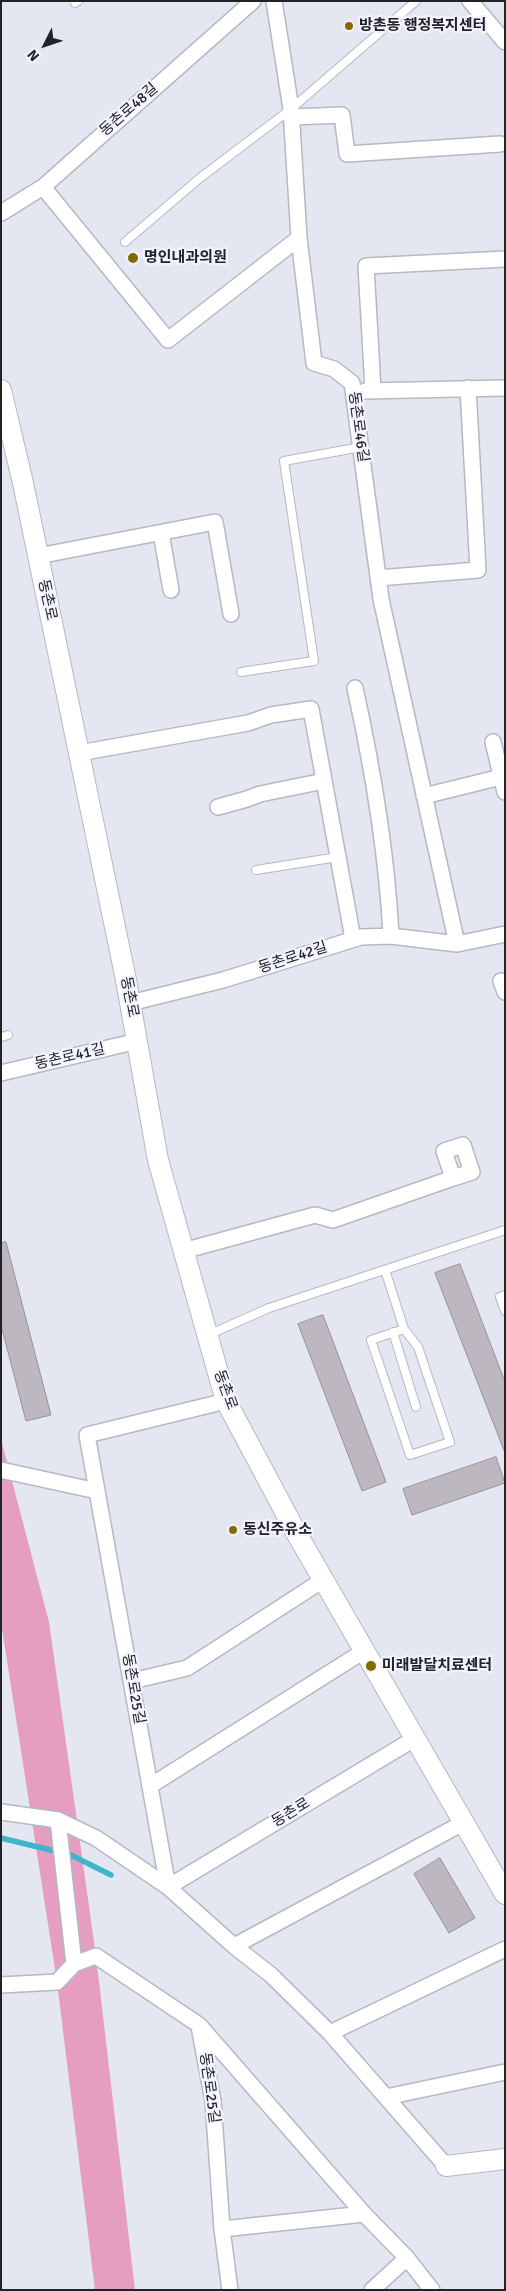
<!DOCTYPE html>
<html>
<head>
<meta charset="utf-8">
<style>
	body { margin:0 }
	#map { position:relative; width:506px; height:2291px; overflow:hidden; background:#e4e6f1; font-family:Signika,sans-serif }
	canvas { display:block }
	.frame { position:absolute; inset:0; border:2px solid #222327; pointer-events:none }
	.north { position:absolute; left:20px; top:20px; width:50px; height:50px; -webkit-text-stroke:4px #f2f3fe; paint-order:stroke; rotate:229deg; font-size:14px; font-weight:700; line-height:20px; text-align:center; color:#222327 }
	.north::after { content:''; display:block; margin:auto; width:18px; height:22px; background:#222327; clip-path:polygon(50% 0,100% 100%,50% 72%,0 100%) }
</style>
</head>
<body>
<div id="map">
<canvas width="506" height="2291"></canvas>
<div class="frame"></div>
<div class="north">N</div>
</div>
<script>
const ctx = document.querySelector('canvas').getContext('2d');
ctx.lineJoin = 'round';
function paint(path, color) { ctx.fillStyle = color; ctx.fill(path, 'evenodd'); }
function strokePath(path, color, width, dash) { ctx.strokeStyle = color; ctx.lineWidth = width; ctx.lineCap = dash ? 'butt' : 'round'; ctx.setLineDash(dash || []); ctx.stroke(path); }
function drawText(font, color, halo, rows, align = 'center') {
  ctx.font = font + ' Signika,"Noto Sans KR",sans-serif'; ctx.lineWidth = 4.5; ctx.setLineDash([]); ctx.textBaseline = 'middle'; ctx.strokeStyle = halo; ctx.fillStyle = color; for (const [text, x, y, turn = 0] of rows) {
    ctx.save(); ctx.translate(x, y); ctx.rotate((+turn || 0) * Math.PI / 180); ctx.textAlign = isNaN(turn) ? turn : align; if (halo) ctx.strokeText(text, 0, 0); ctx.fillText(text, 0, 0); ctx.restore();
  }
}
paint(new Path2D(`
	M1,1439L49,1622L96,1956L135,2290H95L57,1982L1,1622Z`), '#e69dc2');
strokePath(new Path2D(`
	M1,1838L71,1855L111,1875`), '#3db5ca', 5.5);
const building = new Path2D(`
	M6,1242L51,1415L26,1421L1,1325V1243Z
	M460,1264L505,1382V1453L435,1273Z
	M323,1315L386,1482L362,1491L298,1324Z
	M496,1457L505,1483L412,1515L403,1489Z
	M440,1858L475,1918L449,1933L414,1874Z`);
paint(building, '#bdb7c0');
strokePath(building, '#97919a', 1);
const lane = new Path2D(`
	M75,3L78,1
	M125,242L200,178L291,109L416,1
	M241,672L314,661L284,461L361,447
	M256,870L338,857
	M1,1037L8,1035
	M385,1270L404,1329L418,1347L450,1442L410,1455L371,1340L404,1329
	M505,1295L500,1297L505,1311
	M393,1332L416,1407
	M208,1335L269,1308L505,1230`);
const street = new Path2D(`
	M274,1L291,109L299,238L314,363L334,369L352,383L381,599L457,944
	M470,1L505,42
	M292,117L342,115L347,154L500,144
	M43,187L168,340L299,238
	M1,213L43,187L253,1
	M373,390L366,266L505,259
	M365,391L505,388
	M161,533L171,590
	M38,556L215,522L231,614
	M378,578L478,570L468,388
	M355,688C373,770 387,853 391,936
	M493,742L505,792
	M79,753L248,723L271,715L311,709L353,939
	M424,796L501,777
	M218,807L247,799L260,794L324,781
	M501,981L505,992
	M130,1003L223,980L361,937L391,936L457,944L505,934
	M1,1073L138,1041
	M183,1251L315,1215L333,1220L453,1178L444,1151L463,1145L472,1172L453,1178
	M226,1401L87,1435L168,1887L414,1739
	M1,1470L97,1491
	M132,1681L187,1668L323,1580
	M150,1786L364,1651
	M1,1812L58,1820L96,1838L168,1887L234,1946L271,1975L330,2033L446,2166
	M58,1820L74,1964
	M234,1946L463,1823
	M1,1985L57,1982L74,1964L96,1956L199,2025L364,2214L407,2258L432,2290
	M199,2026L213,2101L222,2229L230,2290
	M330,2033L505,1949
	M386,2097L505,2072
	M222,2229L364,2214
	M372,2290L407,2258`);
const secondary = new Path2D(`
	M1,390L23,483L126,980L158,1160L226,1401L298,1536L505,1894
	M446,2166L505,2159`);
strokePath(lane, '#b6b8c2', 10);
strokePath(street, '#b6b8c2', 18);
strokePath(secondary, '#b6b8c2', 22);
strokePath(lane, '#fff', 8);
strokePath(street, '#fff', 15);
strokePath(secondary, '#fff', 20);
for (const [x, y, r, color] of [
	[349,26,5,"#846802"],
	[133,258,6,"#846802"],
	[233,1530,5,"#846802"],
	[371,1666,6,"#846802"]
]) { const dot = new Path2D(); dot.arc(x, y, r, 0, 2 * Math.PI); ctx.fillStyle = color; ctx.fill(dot); strokePath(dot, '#f2f3fe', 2); }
drawText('bold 15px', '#222327', '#f2f3fe', [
	["방촌동 행정복지센터",359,26],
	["명인내과의원",144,258],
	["동신주유소",243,1530],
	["미래발달치료센터",382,1666]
], 'left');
drawText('15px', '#222327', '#f2f3fe', [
	["동촌로48길",129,110,-41],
	["동촌로46길",358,427,82],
	["동촌로",47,600,78],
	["동촌로42길",293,958,-18],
	["동촌로",129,997,79],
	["동촌로41길",70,1057,-13],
	["동촌로",225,1390,70],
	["동촌로25길",133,1689,80],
	["동촌로",291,1813,-31],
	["동촌로25길",209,2088,82]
]);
</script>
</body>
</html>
